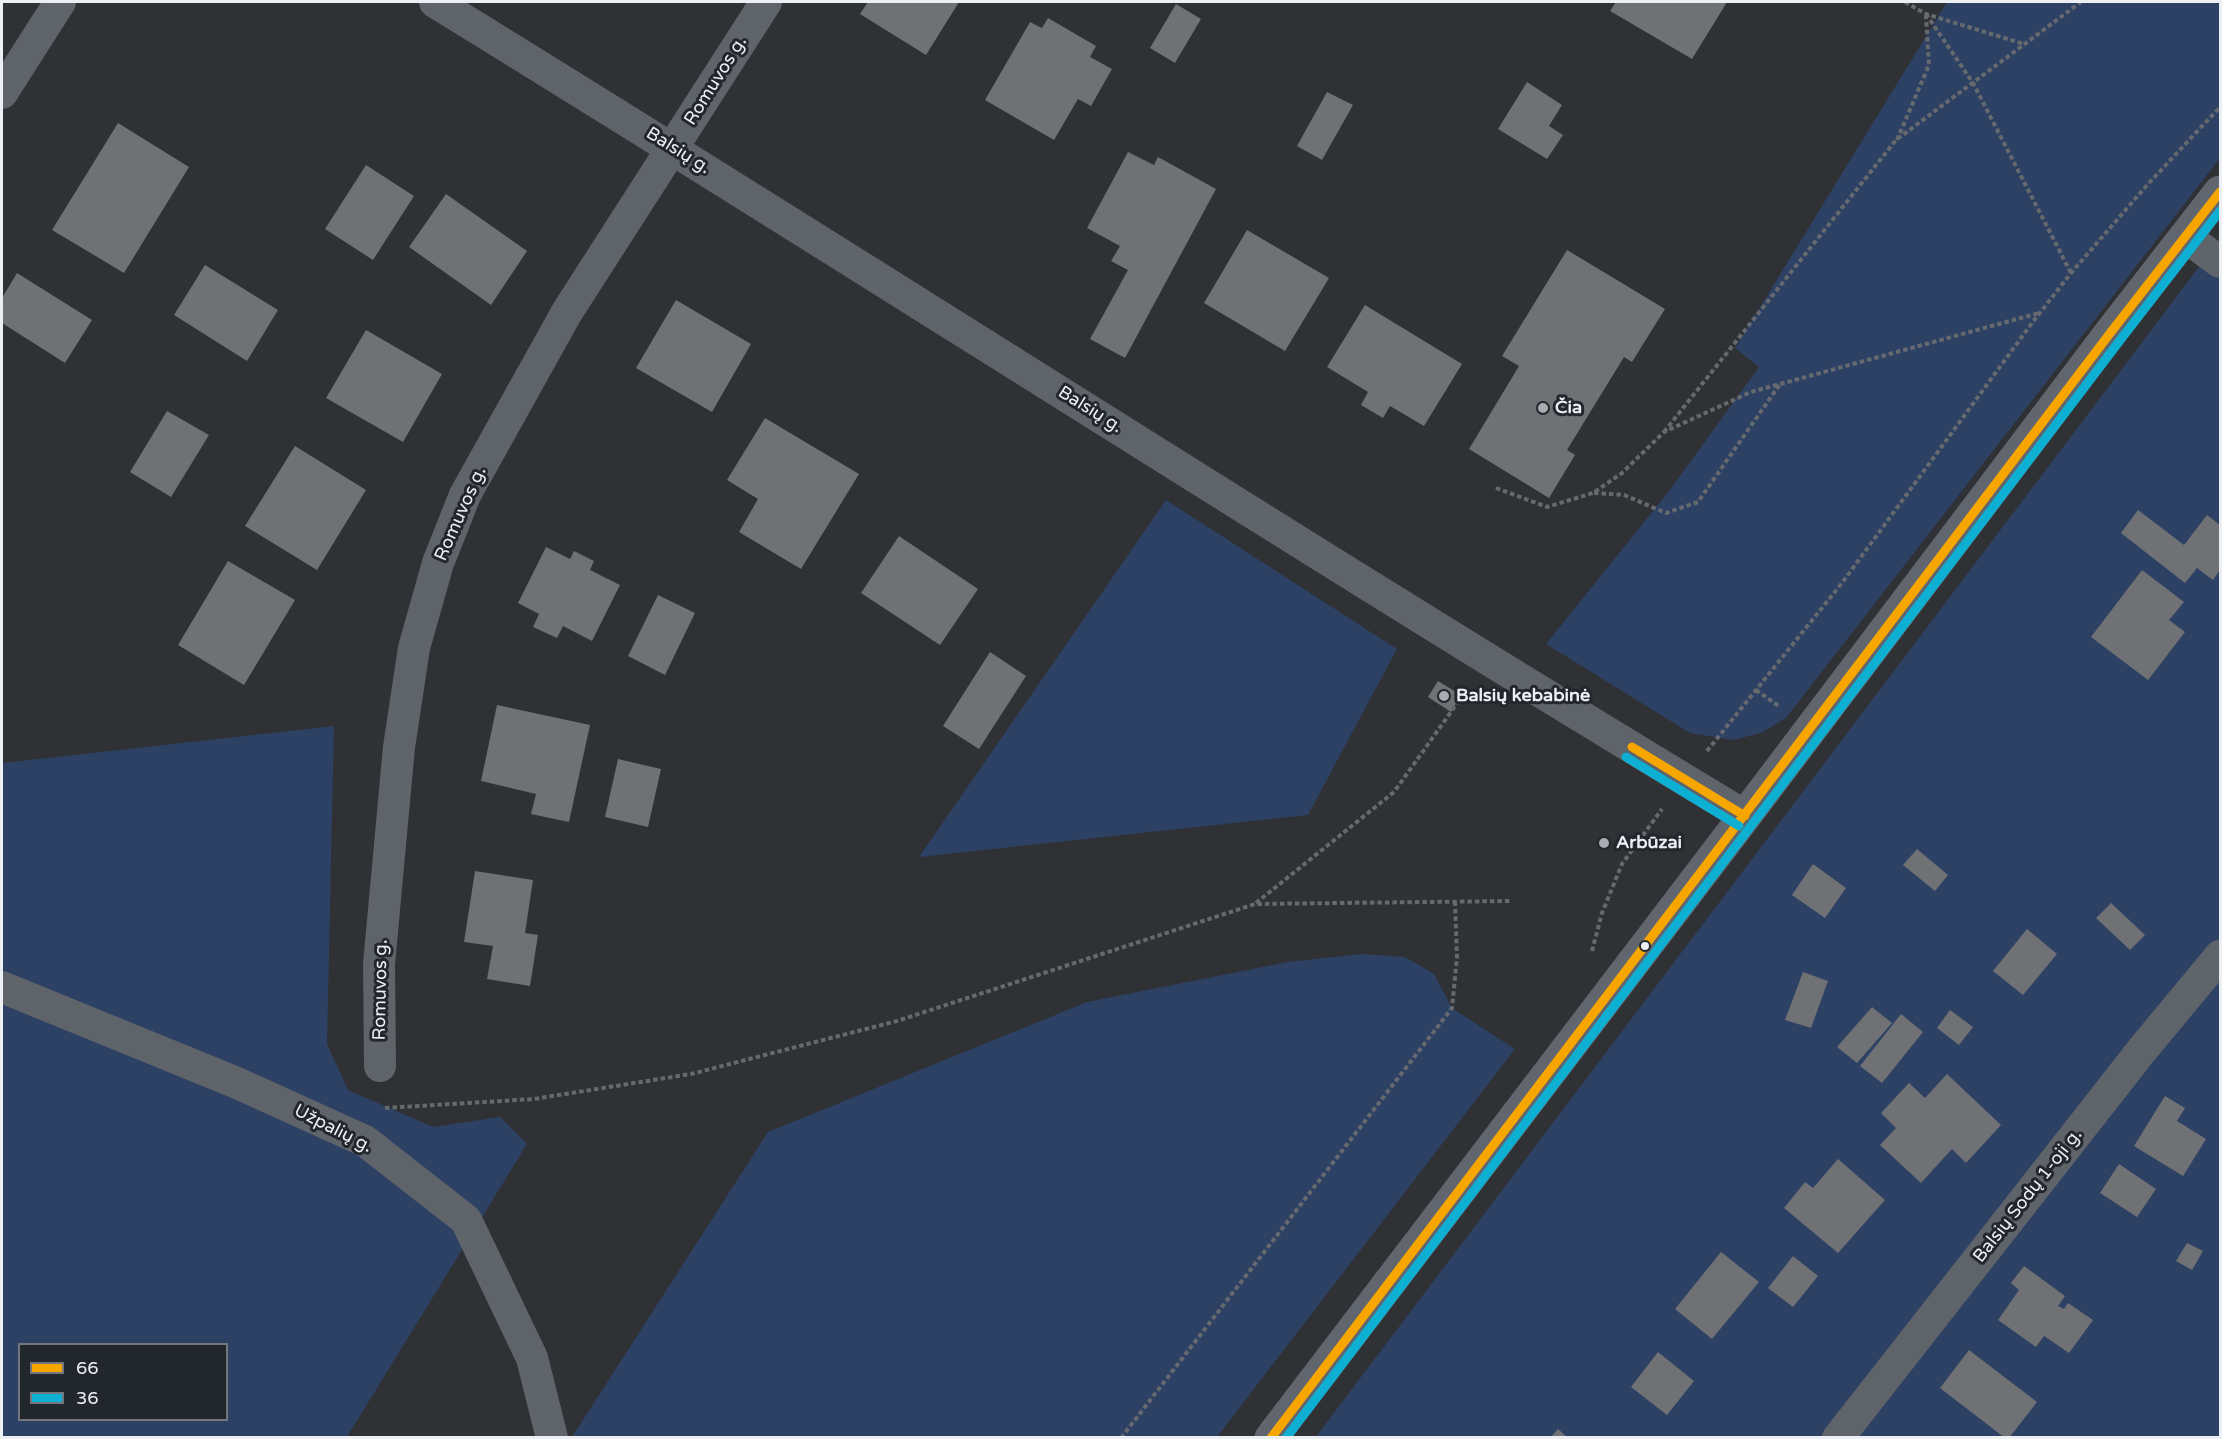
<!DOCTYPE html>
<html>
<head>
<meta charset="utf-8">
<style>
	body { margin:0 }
	#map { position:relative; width:2222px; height:1439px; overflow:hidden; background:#2f3134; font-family:"Varela Round",sans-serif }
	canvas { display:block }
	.frame { position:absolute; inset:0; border:3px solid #eceff4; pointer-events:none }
	.legend { position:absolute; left:18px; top:1343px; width:210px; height:78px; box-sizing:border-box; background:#22262d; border:2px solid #73767d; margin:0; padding:8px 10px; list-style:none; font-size:18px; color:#eceff4 }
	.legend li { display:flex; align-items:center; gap:12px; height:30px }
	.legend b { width:30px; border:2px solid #73767d }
</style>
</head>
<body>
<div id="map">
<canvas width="2222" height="1439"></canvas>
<div class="frame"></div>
<ul class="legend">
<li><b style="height:8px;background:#f7a600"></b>66</li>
<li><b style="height:8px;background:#0dafd3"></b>36</li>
</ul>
</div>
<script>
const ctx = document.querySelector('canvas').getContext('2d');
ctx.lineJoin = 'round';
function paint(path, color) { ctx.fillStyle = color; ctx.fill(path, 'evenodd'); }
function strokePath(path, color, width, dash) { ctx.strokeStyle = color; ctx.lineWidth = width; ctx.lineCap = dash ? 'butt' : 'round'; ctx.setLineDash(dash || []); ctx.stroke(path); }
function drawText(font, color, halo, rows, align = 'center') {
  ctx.font = font + ' "Varela Round",sans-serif'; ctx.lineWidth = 6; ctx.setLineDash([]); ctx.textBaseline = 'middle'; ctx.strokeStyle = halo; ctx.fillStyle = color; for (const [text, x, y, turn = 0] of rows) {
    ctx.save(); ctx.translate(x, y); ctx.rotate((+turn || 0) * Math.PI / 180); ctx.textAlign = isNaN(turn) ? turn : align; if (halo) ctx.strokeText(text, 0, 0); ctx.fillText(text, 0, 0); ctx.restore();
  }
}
paint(new Path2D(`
	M1947,2H2220V158L1786,718L1761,733L1733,740L1690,733L1546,644L1669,491L1759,367L1735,348Z
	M2220,239V1437L1315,1438Z
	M1166,500L1397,649L1308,815L919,857Z
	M334,726L327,1044L348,1090L433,1127L500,1117L527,1144L347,1437H2V763ZM20,1344H226V1420H20Z
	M1361,954L1405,957L1434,974L1452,1008L1515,1049L1217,1437H572L768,1132L1087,1002L1288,962Z`), '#2d4164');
paint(new Path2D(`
	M868,2H959L926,55L860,14Z
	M1616,2H1727L1692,59L1610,11Z
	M1176,4L1201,19L1175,63L1150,48Z
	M1048,18L1096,46L1090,57L1112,69L1091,106L1078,99L1054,140L985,100L1030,22L1042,28Z
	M1527,82L1562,105L1549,126L1563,135L1547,159L1498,129Z
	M1327,92L1353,105L1322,160L1297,146Z
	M118,123L189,167L124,273L52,230Z
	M1128,152L1154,165L1158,157L1216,189L1125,358L1090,339L1128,270L1111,261L1120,246L1087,228Z
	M366,165L414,196L373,260L325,229Z
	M446,194L527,251L491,305L409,247Z
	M1247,230L1329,278L1285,351L1204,303Z
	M1567,250L1665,309L1632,362L1624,357L1567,450L1575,455L1549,498L1469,449L1519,366L1502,356Z
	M205,265L278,310L247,361L174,315Z
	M17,273L92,320L65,363L2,323V298Z
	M676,300L751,344L712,412L636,368Z
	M1365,305L1462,364L1424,426L1390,406L1383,418L1361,405L1368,392L1327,367Z
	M366,330L442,374L403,442L326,398Z
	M167,411L209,435L171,497L130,472Z
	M765,418L859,474L801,569L739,532L758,499L727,480Z
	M295,446L366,490L317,570L245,526Z
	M2138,510L2184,545L2207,515L2220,525V570L2213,580L2197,568L2185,583L2121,533Z
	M899,536L978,589L940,645L861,593Z
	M546,547L570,559L574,551L594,561L590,570L620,585L592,641L563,626L557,638L533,627L539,614L518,603Z
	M228,561L295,600L244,685L178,645Z
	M2142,570L2184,602L2169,620L2185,632L2148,680L2091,637Z
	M658,595L695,613L665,675L628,656Z
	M990,652L1026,676L979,749L943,726Z
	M1438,681L1461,695L1451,712L1428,697Z
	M497,705L590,725L569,822L531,814L536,794L481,781Z
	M618,759L661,769L648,827L605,817Z
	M1917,849L1948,875L1935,891L1903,865Z
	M1813,864L1846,888L1825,918L1792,895Z
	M475,871L533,880L525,933L538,935L530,986L487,979L493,946L464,942Z
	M2111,903L2145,935L2130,950L2096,918Z
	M2027,929L2057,954L2023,995L1993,971Z
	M1803,972L1828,981L1811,1028L1785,1020Z
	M1872,1007L1892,1023L1857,1063L1837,1047Z
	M1950,1010L1973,1027L1959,1045L1937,1028Z
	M1901,1014L1923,1032L1882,1083L1860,1066Z
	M1947,1074L2001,1125L1966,1163L1952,1149L1921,1183L1880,1145L1896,1128L1881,1113L1909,1083L1925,1098Z
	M2165,1096L2185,1108L2177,1121L2206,1139L2183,1176L2134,1146Z
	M1838,1159L1885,1200L1838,1253L1784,1208L1805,1182L1813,1188Z
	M2119,1164L2156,1189L2137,1217L2100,1193Z
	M2187,1243L2203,1251L2192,1270L2176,1261Z
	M1721,1252L1759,1282L1712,1339L1675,1309Z
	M1793,1256L1818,1276L1793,1307L1768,1288Z
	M2024,1266L2065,1296L2058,1306L2064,1309L2068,1303L2093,1320L2069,1353L2044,1336L2036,1347L1998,1320L2019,1290L2011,1283Z
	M1969,1350L2037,1402L2009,1438H2005L1940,1388Z
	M1658,1352L1694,1381L1667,1415L1631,1387Z
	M1558,1429L1568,1438H1550Z`), '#6f7174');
strokePath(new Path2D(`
	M1905,2L1926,14L2024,44
	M1926,14L1973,83L2071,273
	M1897,140L1929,65L1926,16
	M1664,432L1896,140L2081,2
	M1496,488L1547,507L1593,493L1622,473L1664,432L1751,392L2039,313
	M1594,493L1624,495L1666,513L1698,502L1780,384
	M1756,690L1780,707
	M1707,751L1842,583L2032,323L2071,273L2148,184L2220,107
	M1256,903L1394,792L1468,688
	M1592,951L1602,913L1622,864L1662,809
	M385,1108L534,1099L691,1074L897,1021L1255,904L1512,901
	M1121,1438L1452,1008L1457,957L1455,902`), '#66696e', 4, [4.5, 3]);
strokePath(new Path2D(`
	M435,2C873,271 1305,551 1745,816
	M2,93L60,2
	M2186,237L2220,262
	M2,987L237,1083L365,1141L466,1220L532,1358L552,1438
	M380,1066L379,964L399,747L414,648L438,563L465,495L567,312L766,2
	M1838,1438L2142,1050L2220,956`), '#5f636a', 32);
strokePath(new Path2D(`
	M1271,1438L1745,816L2111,332L2220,192`), '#61666e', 33);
strokePath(new Path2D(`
	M1632,747L1745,816
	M1271,1438L2111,332L2220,192`), '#f7a600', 9);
strokePath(new Path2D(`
	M1626,757L1739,826
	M1286,1438L2121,339L2220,211`), '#0dafd3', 9);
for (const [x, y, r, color] of [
	[1543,408,6,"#aaacb1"],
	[1444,696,6,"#aaacb1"],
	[1604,843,6,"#aaacb1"],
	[1645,946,5,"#eceff4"]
]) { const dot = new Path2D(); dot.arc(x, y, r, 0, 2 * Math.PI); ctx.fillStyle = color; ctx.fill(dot); strokePath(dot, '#22262d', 2); }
drawText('18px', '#eceff4', '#22262d', [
	["Romuvos g.",716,81,-58],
	["Balsių g.",678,151,32],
	["Balsių g.",1090,410,32],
	["Romuvos g.",461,514,-66],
	["Romuvos g.",381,990,-89],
	["Užpalių g.",333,1129,27],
	["Balsių Sodų 1-oji g.",2028,1196,-52]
]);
drawText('bold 18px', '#eceff4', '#22262d', [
	["Čia",1555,408],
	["Balsių kebabinė",1456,696],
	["Arbūzai",1616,843]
], 'left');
</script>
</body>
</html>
